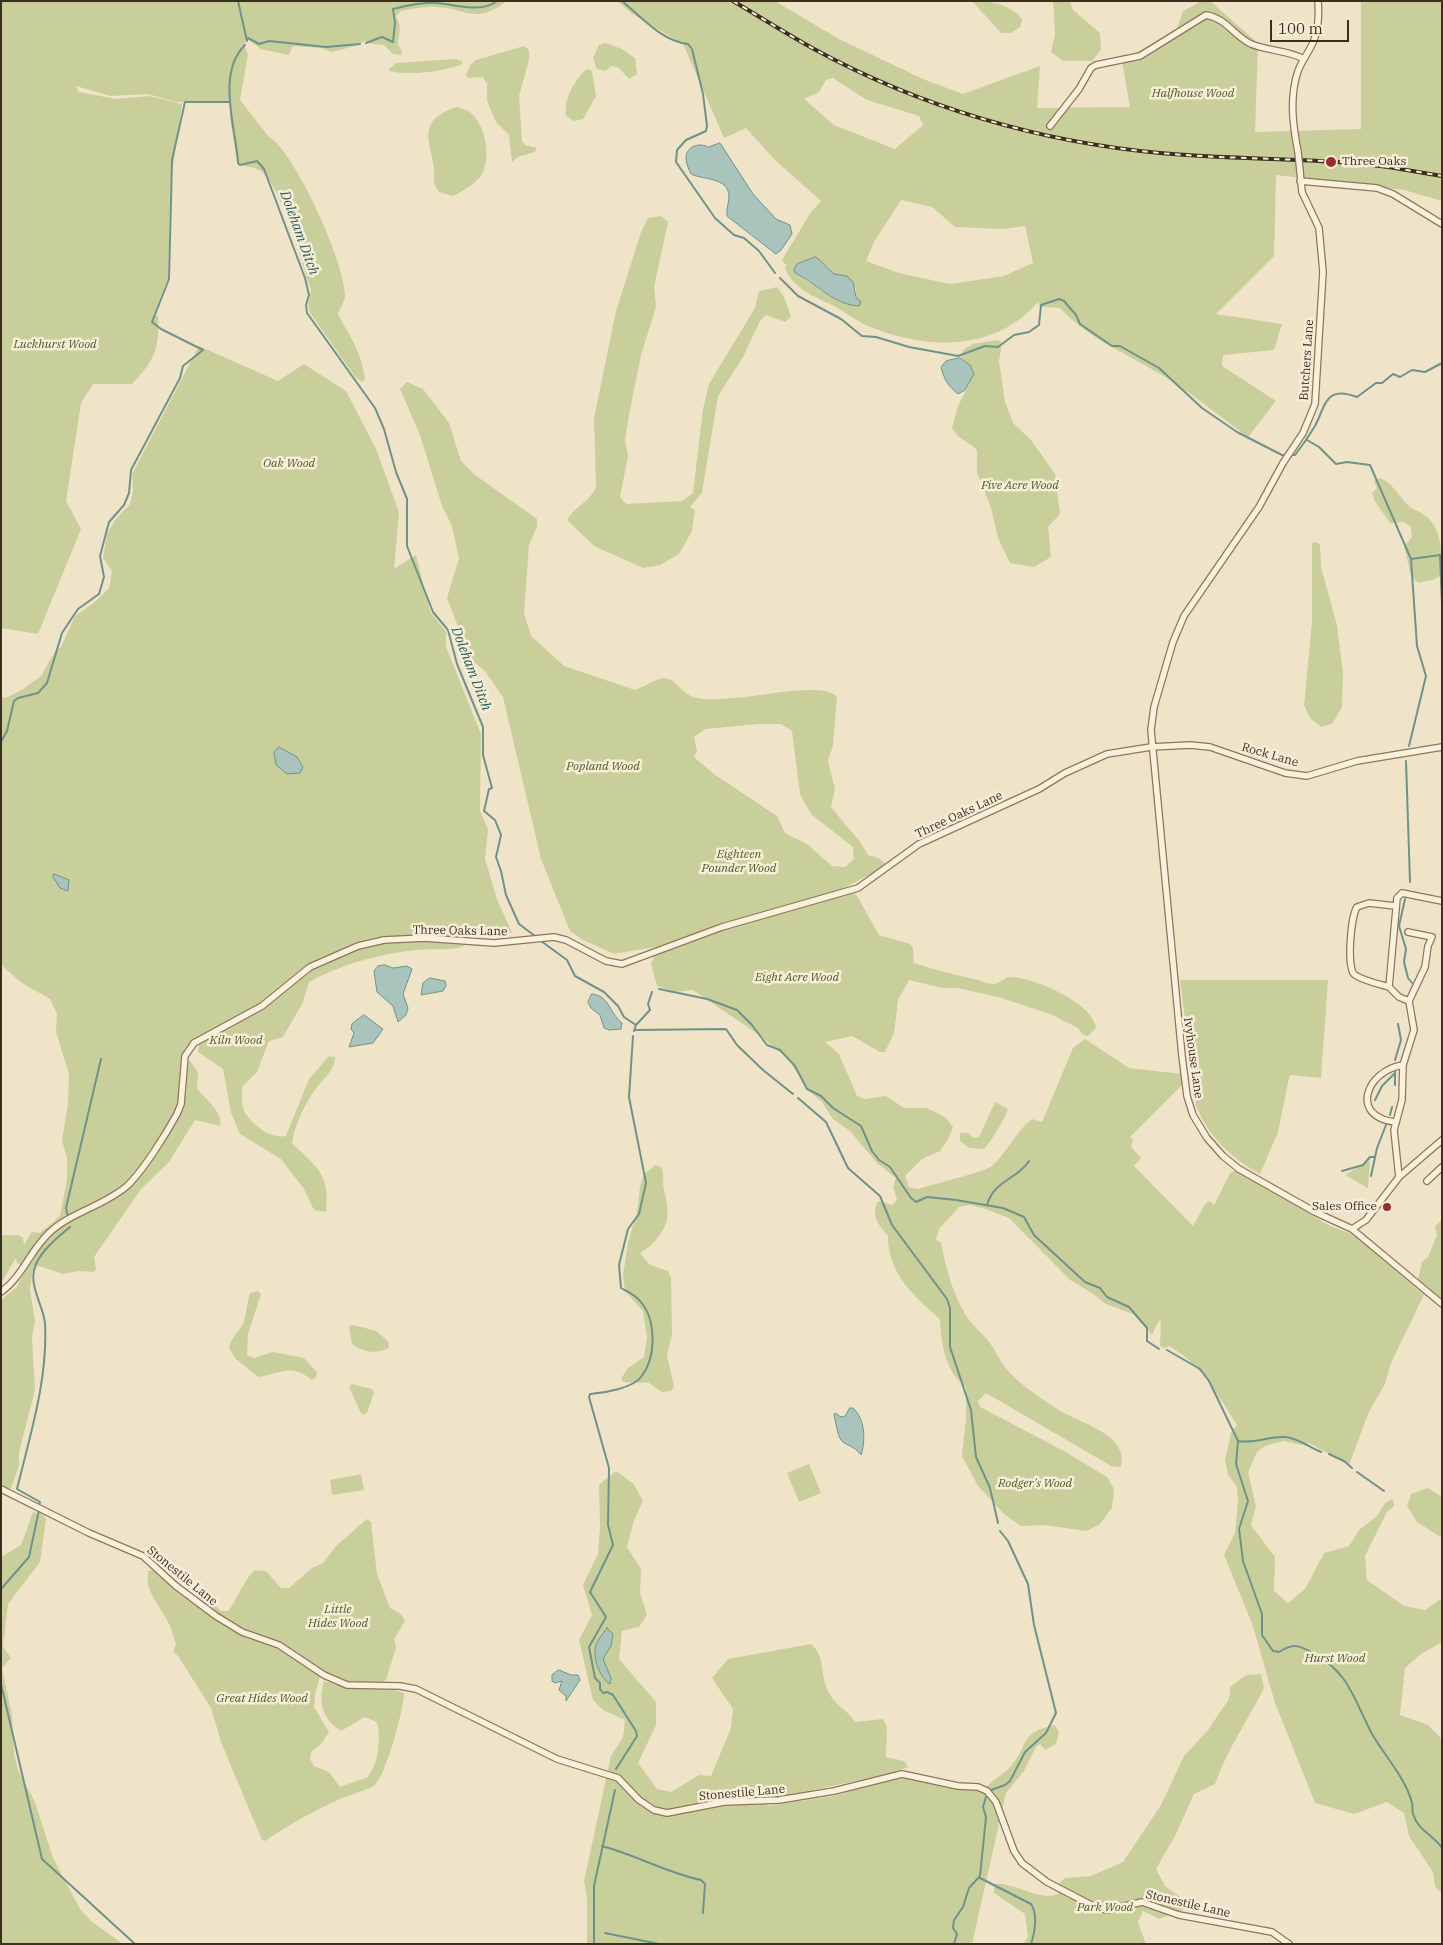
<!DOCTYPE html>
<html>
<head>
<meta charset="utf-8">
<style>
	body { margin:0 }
	#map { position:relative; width:1443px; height:1945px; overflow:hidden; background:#f0e4c8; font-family:"IBM Plex Serif",serif }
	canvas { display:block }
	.frame { position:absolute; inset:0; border:2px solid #3d2e20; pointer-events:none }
	.scale { position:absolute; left:1270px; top:20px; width:79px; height:22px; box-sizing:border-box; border:2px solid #3d2e20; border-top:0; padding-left:6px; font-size:15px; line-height:18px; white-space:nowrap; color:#3d2e20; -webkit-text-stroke:4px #f7eed8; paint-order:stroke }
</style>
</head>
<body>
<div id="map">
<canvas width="1443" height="1945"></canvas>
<div class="frame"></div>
<div class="scale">100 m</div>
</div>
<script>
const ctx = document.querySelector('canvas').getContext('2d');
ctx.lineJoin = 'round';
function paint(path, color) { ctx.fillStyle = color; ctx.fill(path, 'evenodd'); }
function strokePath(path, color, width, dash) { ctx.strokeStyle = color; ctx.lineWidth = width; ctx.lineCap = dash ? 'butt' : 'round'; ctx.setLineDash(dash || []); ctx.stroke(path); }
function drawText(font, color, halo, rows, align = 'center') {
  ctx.font = font + ' "IBM Plex Serif",serif'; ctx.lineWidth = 5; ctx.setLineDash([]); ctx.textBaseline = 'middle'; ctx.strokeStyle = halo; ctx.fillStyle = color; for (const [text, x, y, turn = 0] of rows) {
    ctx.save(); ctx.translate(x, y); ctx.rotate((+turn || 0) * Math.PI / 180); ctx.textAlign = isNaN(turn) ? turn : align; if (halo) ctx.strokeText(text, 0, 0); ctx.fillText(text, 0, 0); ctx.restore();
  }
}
paint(new Path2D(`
	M1,1H507C475,25 469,9 436,7C425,6 412,9 401,11L396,16L400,26L398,45L402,51L401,55L393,54L384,45L371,44L365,41L355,46L332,52L321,48L293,46L289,55L261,49L247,39L244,45L248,54L240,100L269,137C294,150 346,265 345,296C345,301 340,308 338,314C351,339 361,350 365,379L363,382L356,378L310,313L308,305L311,290C301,262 283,190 262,172C254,165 244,169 237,161L230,119L231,108L228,101L216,103L176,102L148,94L111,96L76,86L79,92L116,99L150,96L182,104L170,188L168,278L154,315L158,316C160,349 154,361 132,384H93L81,403L66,501L81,529L38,634L1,628Z
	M617,1H775L839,39L923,79L963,94L1040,66L1037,108L1130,107L1122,61L1177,29L1183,11L1198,3L1197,1H1210L1258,43L1255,132L1361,129V1H1442V201L1404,190L1276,175L1274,256L1216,314L1282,324L1274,350L1223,355L1222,366L1276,401L1248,437C1218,415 1187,389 1155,371C1121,351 1087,337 1060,308L1040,307L1038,302C996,351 929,350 873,328C857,322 844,311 830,304C814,297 788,285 785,266H787L782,260L811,212L821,201L776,161L746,128L724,138L683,44L631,13ZM833,78L867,100L919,116L923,125L895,149L834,125L804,99L819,92L826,80ZM901,200L932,207L955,227L1003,229L1025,226L1033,263L1004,276L950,284L899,273L866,261L874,242ZM815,257L834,274L847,276L856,289V297L826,294L795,273L797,264Z
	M972,1C991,1 1010,4 1022,19L1020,27L1011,33H1001Z
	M1053,1H1070L1073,10L1100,33L1101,50L1092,61H1063L1051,52L1055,34Z
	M605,43L622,49L635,58L637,74L629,79L618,67L611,66L605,71L597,69L593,58L599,45Z
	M524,46L529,50V60L519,96L522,141L525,145L537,148L535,152L518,157L512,162L509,135L496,122L487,101V84L483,77L468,78L466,75L471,64L476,60Z
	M455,59L462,61V64C448,71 403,77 388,70L396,63Z
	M587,69L592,71L596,96L583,119L574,121L566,116C563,100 575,79 587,69Z
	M457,107C461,109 468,110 471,113C485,125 491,155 483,172C478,183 463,191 453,196L439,192L434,184C439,150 407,123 457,107Z
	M661,216L668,222L654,287L656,307L641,355L629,415L625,440L628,456L620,497L626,504L682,501L693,493L703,409L709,384L755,308L759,291L777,287L784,297L791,317L785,322L766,315L760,321L743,357L718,396L702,493L690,507L695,510L692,531L679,554L660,565L643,568L594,546L567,520C575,506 591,501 596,487L594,418L616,311L641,232L648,218Z
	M998,340L1002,343L999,361L1005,402L1013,423L1031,440L1055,474L1060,514L1048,527L1051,557L1034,567L1010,563L998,538L991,508L977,473V450C968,441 958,440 952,428L958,406L974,374L970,365L961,358L963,350L972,344Z
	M199,346L278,381L304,364L346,391L376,449L399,512L394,569L416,555L430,611L446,632V647L481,734L480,811L488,829L485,859L497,899L512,933L468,934L471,940L462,947C447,951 432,948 416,950C379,954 342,964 309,982L303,1002L283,1037L269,1041L257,1072L242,1087C243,1094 241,1105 244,1111C252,1125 270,1139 286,1136L309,1079L329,1056L335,1057C335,1071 322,1079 315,1090C304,1105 295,1125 292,1143C317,1168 330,1173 326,1212L314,1210L304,1189L281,1159L240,1134L231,1113L223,1069L198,1052L200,1035L185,1048L181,1062L190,1061L198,1072L197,1088C204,1099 224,1112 220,1126L195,1120L169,1162L141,1189L94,1257L96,1269L94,1272L79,1271L63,1274L39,1266L33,1267L30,1290L35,1321L32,1338L35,1390L19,1452V1466L10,1491L1,1486V1300L17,1287L26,1268L17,1263L16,1258L1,1283V1235H19L23,1238L24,1245L32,1232L40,1233L60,1216L67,1180V1158L62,1141L68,1103L69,1074L56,1032L57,1014L50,999L22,983L1,965V698L8,697L23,689L41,676L56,650L61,647L75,616L95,602L109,588L112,571L103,558L107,534L115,520L130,504L133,491L132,474Z
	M407,382L423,389L449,423L461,461L475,475L537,519V526L529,545L524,613L531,636L564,666L635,690C644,687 655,679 663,678C676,678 679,691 691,696C703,702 730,698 744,697C763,696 824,682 837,697L833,745L828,761L835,789L831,807L861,843L868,855L878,858L885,863L884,867L842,889L719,924L661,946L614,954L583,940L570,931L541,859L503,697L484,670L471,660L447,598L459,558L452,526L442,506L420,435L400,389ZM759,724H781L792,731L800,794L811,814L853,847L854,859L845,867L832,866L807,844L785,833L777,816L714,774L694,757L697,751L694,737L705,729Z
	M1379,478C1390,480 1399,496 1407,504C1411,510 1418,510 1423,514C1443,527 1442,554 1442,575L1433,580L1418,583L1411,576L1404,546L1412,537L1411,527L1404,522L1390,523L1374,500L1372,493L1377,488L1374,481Z
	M1317,542L1320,545L1321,567L1337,625L1343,673L1342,707L1332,724L1321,727L1310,718L1304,705L1312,622V543Z
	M847,892L856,894L879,935L910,944L913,948L914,963C934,970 954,974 974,979C980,980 987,984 993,984C1000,984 1004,977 1011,977C1034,978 1093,1002 1096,1028L1088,1036L1082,1034L1078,1028L1050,1014L998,997L957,988H942L909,980L898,1000L894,1033L885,1052H880L852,1036L825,1042L839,1054L857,1096L865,1099L886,1096L904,1108H927L945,1117L953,1127L949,1138L940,1151L922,1159L905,1176L909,1187L918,1189C930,1185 987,1171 992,1166C1008,1151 1016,1131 1032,1119L1042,1122L1073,1048L1085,1039L1129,1068L1182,1074L1183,1084L1130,1137L1133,1140L1131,1147L1141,1158L1134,1166L1193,1226L1205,1204L1210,1201L1214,1205L1230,1173L1236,1170L1330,1226L1354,1235L1424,1295L1391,1363L1385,1384L1368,1414L1349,1465L1309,1443L1302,1445L1283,1441L1265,1446L1257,1452L1248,1472L1256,1507L1251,1525L1275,1557L1274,1591L1288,1603L1305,1589L1324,1553L1349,1546L1359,1530L1377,1516L1385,1503L1393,1499L1394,1506L1387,1512L1365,1556L1367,1580L1404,1606L1425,1610L1442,1598V1642L1421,1654L1405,1668L1400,1715L1428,1725L1442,1739V1893L1435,1887L1433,1872L1409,1836L1404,1813L1387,1802L1354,1814L1315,1803L1275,1703L1253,1626L1224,1555L1235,1533L1238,1502L1237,1487L1228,1475L1225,1460L1231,1433L1237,1425C1217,1394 1202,1365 1169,1346L1165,1348L1160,1346L1161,1321H1159L1152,1335L1133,1314L1106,1304L1092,1293L1070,1280L1009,1218L986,1209L970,1205L959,1207L939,1229L936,1240L941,1243C946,1267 952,1292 965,1314C972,1325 982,1333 990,1343C995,1350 999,1359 1004,1366C1018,1383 1036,1395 1054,1407C1075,1422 1130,1433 1121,1467L1111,1466L986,1393L978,1401L980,1407L1064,1451L1107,1477L1114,1489L1112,1508L1099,1525L1086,1531L1044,1525L1021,1526L1004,1514L978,1486L962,1456L966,1417V1387C945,1372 941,1343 940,1319C914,1297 887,1272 888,1235C877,1224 871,1215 878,1201L892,1205L897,1200L893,1187L896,1178L877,1163L850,1131L833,1119L822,1102L807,1089L789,1060L762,1037L693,990L675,992L657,986L651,964L655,954L694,938Z
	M1180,980H1328L1321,1078L1291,1075L1289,1078L1278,1132L1260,1174C1230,1157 1210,1138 1196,1106Z
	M995,1102L1008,1109C1007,1115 989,1145 984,1149L969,1148L960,1141V1133H968L973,1138L979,1137Z
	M1370,1160L1368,1188L1345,1175Z
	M655,1165L661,1167C665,1175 662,1182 664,1190C670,1213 670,1226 652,1244C649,1248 643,1250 640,1253L650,1265L668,1271L671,1277L672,1335L667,1355L674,1387L671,1391L662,1392L649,1383L623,1382L621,1379L627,1369L644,1357L647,1338L643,1311L625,1291L623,1276L628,1242L637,1213L640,1187L644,1174Z
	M1442,1220V1300L1418,1279L1422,1262L1428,1257L1437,1235L1435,1226Z
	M258,1291L261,1294L248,1334L247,1355L254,1358L273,1352L304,1358L317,1372L316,1378L312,1380C290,1363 282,1373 258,1377L235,1358L229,1348C231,1337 238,1333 243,1324C246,1316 247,1302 250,1293Z
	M354,1325L376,1331L388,1341L389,1348C374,1354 365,1353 352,1344L349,1326Z
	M352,1384L372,1389L374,1393L367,1413L362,1415L349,1387Z
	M809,1464L821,1493L799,1502L787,1473Z
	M616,1471L634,1484L643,1501L634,1520L627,1547L641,1569L640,1593L647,1615L639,1627L622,1631L619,1659L656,1702V1725L638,1763L657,1789L671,1792L699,1775L711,1776L731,1728L733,1709L712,1678L728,1659L811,1644C826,1657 820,1675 828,1691C836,1707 847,1709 855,1722L883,1719L887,1727L886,1757L904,1761L908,1767L889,1774V1780C917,1774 926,1786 951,1788C962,1789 971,1788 982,1792C991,1780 1003,1775 1011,1766C1031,1743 1017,1734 1055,1725L1059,1732L1056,1744L1045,1750L1040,1744L1036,1747L1024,1771L1006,1793L972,1944H587V1899L584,1881L611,1756L623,1737L625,1720L603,1710L593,1700L579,1640L592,1615L583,1585L598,1554L600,1528L599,1485ZM866,1779L870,1785L834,1796L766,1806L778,1797Z
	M361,1474L364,1490L332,1495L330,1480Z
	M1428,1488L1442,1497V1538L1417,1522L1407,1506L1411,1494Z
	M33,1512L42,1514L46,1519L40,1562L8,1604L3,1647L11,1658L2,1668L12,1716L14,1754L18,1770L35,1802L53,1858L80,1909L91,1921L123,1944H1V1557L21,1545Z
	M367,1519L371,1522L377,1574L390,1608L401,1614L405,1621L394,1639L396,1647L386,1680L379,1683H351L329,1674L291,1649L235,1625L198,1600L197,1596L204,1595L221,1611H228C239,1598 242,1581 255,1570L266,1571L281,1588H289L312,1568L323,1563L336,1546Z
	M149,1570L156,1571L171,1586L229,1627L252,1639L274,1646L320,1676L315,1694L314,1707L329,1732L321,1744L311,1752L310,1759L314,1766L329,1772L340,1787L368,1777C379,1761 381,1740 377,1722L365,1717L341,1731C322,1719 318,1701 324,1681L352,1689L388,1688L404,1693C404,1709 386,1774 375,1785C369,1790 344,1796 336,1801C312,1812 286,1826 265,1841L262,1840L221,1742L211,1708L178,1656L173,1652L176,1645C174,1638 172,1629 168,1622C161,1607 142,1588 149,1570Z
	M1261,1674L1264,1688C1248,1720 1227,1750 1215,1784L1194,1794L1176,1834L1156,1869L1165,1886L1187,1902L1186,1909L1159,1919L1143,1911L1138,1922L1146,1944H1024L1028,1936L1025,1914L994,1893V1884C1015,1882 1039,1902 1058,1894V1884L1065,1878L1091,1876L1123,1862L1161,1805L1184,1756L1208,1730L1229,1699L1230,1687L1246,1675Z`), '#c9cf9b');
const water = new Path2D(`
	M720,143L753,194L776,219L790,225L792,234L781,250L776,254L727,216C726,209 729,203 729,196C728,177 703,180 691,174C689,170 686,163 686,158C686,146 700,142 708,147Z
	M816,257L834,274L847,276L853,282L856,297L861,302L859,306C834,305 816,283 795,273L794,269L797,264Z
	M960,358L970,365L974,374L965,390L958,394C948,386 944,379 941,367L946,361Z
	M279,747L297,757L303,767L300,773L287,774L276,765L274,753Z
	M54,874L69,880L68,891L60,888L53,877Z
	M385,965L393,968L407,966L412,969L403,994L408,1008L406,1015L398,1022L393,1006L377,992L374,971L378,966Z
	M430,978L445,981L446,986L443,991L421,995L423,983Z
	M592,994C609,995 610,1014 622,1023L621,1029L609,1030L604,1028L600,1015L591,1008L588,1002Z
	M364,1015L383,1029L373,1043L349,1047L354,1033L351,1029L352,1024Z
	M850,1408H853C865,1419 866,1440 861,1455C854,1445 846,1446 841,1440C837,1434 836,1422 834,1415L835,1413L841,1417L845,1416Z
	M607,1628L613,1634L611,1646L603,1659L611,1678L610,1684C600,1679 592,1656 596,1645C598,1640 603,1633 607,1628Z
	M559,1670L571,1675H578L580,1680L566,1701V1696L559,1690L562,1681L555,1683L552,1681V1675Z`);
paint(water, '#a9c4bc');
strokePath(water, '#6f938a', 1);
strokePath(new Path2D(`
	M238,1L247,41
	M622,1C641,17 662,41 688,44L692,49L703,94L707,126L706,131L686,140L677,150L676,162L715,218L734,235L744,238L759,251L775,273
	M248,38L259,44L269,41L326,47L360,44
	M366,43L382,37L393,42L395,23L393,9C405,6 423,2 436,3C455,4 480,14 497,1
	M245,45C216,73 236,128 238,163L240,165L257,161L264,169L305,278L309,295L306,305L307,313L375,408L384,429L396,472L407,499V546L433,612L448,630L457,664L483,727V755L492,788L489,789L484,811L495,820L501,835L496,857L501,871L506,895L519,924L535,936
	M780,278L798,296L841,319L862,336L876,337L909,347L958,356L985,346L998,347L1014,335L1029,332L1039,325L1041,305L1059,299L1064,301L1076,315L1080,324L1112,346H1120L1159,368L1202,408L1237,432L1282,455H1286
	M1307,440L1319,447L1336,464L1347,462L1370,465L1411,559L1417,646L1426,676L1409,746
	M1291,455H1295C1302,446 1309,436 1315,426C1326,405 1325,385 1357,397L1376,383H1382L1393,374L1400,377L1412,370L1425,372L1442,363
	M1411,559L1440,555L1442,605
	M1,742L7,731L14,701L18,698L38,693L47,683L62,633L78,609L99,594L104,577L100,556L109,522L124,505L129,493L131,470L180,378L183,366L203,350L161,329L152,322L169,279L172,160L185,102H230
	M1406,761L1410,882
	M1405,899L1399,926L1406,949L1404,962L1408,978L1412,983
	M541,941L567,960L575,976L604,992L618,1006L624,1017L636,1025L634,1031
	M659,989L707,999L737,1010L752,1025L767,1045L780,1050L795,1066L807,1089L821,1096L833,1108L861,1126L872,1151L879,1160L890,1167L911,1198L916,1202L927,1197L956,1200L1003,1208L1024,1217L1034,1235L1085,1282L1100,1288L1107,1297L1129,1307L1147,1328V1341L1159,1349
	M636,1025L650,1010L648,1004L652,992
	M634,1030L726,1029L737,1045L763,1070L793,1094
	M1395,1060L1401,1040L1398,1024
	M1395,1071V1085
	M798,1098L826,1122L848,1168L880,1196L892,1225L947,1299L950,1308V1347L971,1410L976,1457L990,1488L998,1523
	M1375,1100L1382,1086L1395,1073
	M1390,1115L1392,1107
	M1342,1171L1363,1165L1370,1157H1375
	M1371,1176L1377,1148L1386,1125
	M987,1205C994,1180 1018,1179 1029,1161
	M68,1217L66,1208L101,1059
	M1167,1350L1200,1369L1209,1381L1238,1441L1236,1464L1248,1501L1239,1529L1243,1561L1262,1614V1635L1273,1651L1279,1652C1293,1643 1299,1645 1313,1653C1350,1673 1354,1700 1372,1734C1385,1756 1406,1779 1412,1803C1413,1807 1412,1811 1413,1814C1418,1831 1434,1835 1442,1848
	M1238,1441C1255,1444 1269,1436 1285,1437C1298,1438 1309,1447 1321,1452
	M1329,1454L1344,1461L1352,1468
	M1357,1472L1384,1491
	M39,1505L40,1502L17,1489C30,1435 48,1380 45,1323C43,1304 27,1284 36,1264C43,1249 58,1237 70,1227
	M1,1589L29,1557L39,1510
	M1,1684L42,1859L135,1944
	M616,1769L637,1736L636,1731L613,1695L607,1692L603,1693L600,1689V1683L595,1678L589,1647L606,1617L590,1592L613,1545L608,1525L609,1468L589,1397L590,1394C604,1393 633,1388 641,1377C657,1357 657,1316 637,1298C633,1294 626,1291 621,1288L619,1265L628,1229L639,1214L646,1183L629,1097L633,1036
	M991,1790L1005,1785L1010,1781L1025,1752L1046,1733L1056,1713L1034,1625L1028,1584L1008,1541L1000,1531
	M602,1846C636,1855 667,1873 701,1880L705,1884L703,1913
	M980,1878L1031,1904C1038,1914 1035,1933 1031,1944
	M605,1933L659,1944
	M594,1944V1886L615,1790
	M954,1944L957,1934L953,1928L954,1920L963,1907L969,1888L980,1876L986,1817L983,1807L986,1797`), '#6f938a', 2);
const minor = new Path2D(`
	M1050,126L1079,89L1091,68L1096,65L1140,56L1206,15C1226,18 1234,36 1251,44C1268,51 1287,50 1304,59
	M1298,152C1293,126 1289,98 1298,71C1302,60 1310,51 1314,40C1319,27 1319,14 1318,1
	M1300,171L1302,192L1319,228L1323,272L1315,404L1303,433L1283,463L1259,507L1184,616L1173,642L1154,707L1151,730L1182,1056L1187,1096L1193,1115L1207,1138L1223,1156L1239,1169L1315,1212L1352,1229L1442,1304
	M1300,181L1377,188L1393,194L1442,224
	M1408,932L1432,937L1428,946L1425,967L1409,1001
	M1389,987C1379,984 1364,981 1355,975C1346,969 1351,916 1357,907L1369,903L1395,906
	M1395,1122C1350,1117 1365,1071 1403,1065
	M1399,1177L1442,1140
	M1427,1181L1442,1167
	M1352,1229L1366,1220L1399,1177L1394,1130L1402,1100L1403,1065L1414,1030L1409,1001L1399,997L1389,987L1397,898L1402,893L1442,901
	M1,1292C22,1277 30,1251 49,1233C71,1212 104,1206 127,1186C143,1171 166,1134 177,1114L181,1104L185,1056L194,1043L262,1006L310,967L358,946L384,940L424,938L494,943L554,937L566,940L606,961L622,964L722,927L858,888L919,844L1039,789L1065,773L1107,754L1151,747L1190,745L1210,747L1285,773L1307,776L1357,761L1442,747
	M1,1489L89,1533L143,1556L176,1586L216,1616L242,1632L279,1645L324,1675L347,1685L400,1686L416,1689L557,1759L618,1778L639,1800L654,1810L667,1813L724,1802L779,1800L834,1791L902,1774L958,1786L978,1787L987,1791L996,1802L1014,1851L1022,1863L1047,1882L1095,1907L1108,1910L1142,1902L1179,1915L1272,1932L1289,1944`);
strokePath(minor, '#8d765c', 8);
strokePath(minor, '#faf1dc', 5.5);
const rail = new Path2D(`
	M733,1C760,17 787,34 814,49C920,107 1040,142 1160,153C1224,159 1288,158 1352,163C1382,165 1412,171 1442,176`);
strokePath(rail, '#3d2e20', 4);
strokePath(rail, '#f7eed8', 2, [5.5]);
const minorBridge = new Path2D(`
	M1298,152L1300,171`);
strokePath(minorBridge, '#8d765c', 8, []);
strokePath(minorBridge, '#faf1dc', 5.5);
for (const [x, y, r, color] of [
	[1331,162,6,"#9e2a2b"],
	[1387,1207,5,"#9e2a2b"]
]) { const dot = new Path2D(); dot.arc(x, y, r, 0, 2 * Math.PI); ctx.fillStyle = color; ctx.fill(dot); strokePath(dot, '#f7eed8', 2); }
drawText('italic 12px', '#4d5a26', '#f7eed8', [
	["Halfhouse Wood",1193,94],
	["Luckhurst Wood",55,345],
	["Oak Wood",289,464],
	["Five Acre Wood",1020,486],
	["Popland Wood",603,767],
	["Eighteen",739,855],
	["Pounder Wood",739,869],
	["Eight Acre Wood",797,978],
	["Kiln Wood",236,1041],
	["Rodger's Wood",1035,1484],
	["Little",338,1610],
	["Hides Wood",338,1624],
	["Hurst Wood",1335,1659],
	["Great Hides Wood",262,1699],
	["Park Wood",1105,1908]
]);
drawText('12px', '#3d2e20', '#f7eed8', [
	["Three Oaks",1342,162],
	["Sales Office",1377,1207,"right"]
], 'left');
drawText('12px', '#3d2e20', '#f7eed8', [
	["Butchers Lane",1307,360,-86],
	["Rock Lane",1270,755,16],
	["Three Oaks Lane",959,815,-25],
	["Three Oaks Lane",460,931,1],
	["Ivyhouse Lane",1193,1058,82],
	["Stonestile Lane",182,1576,39],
	["Stonestile Lane",742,1793,-5],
	["Stonestile Lane",1188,1904,13]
]);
drawText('italic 14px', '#2f5d5a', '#f7eed8', [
	["Doleham Ditch",299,233,70],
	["Doleham Ditch",471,669,69]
]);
</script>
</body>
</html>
